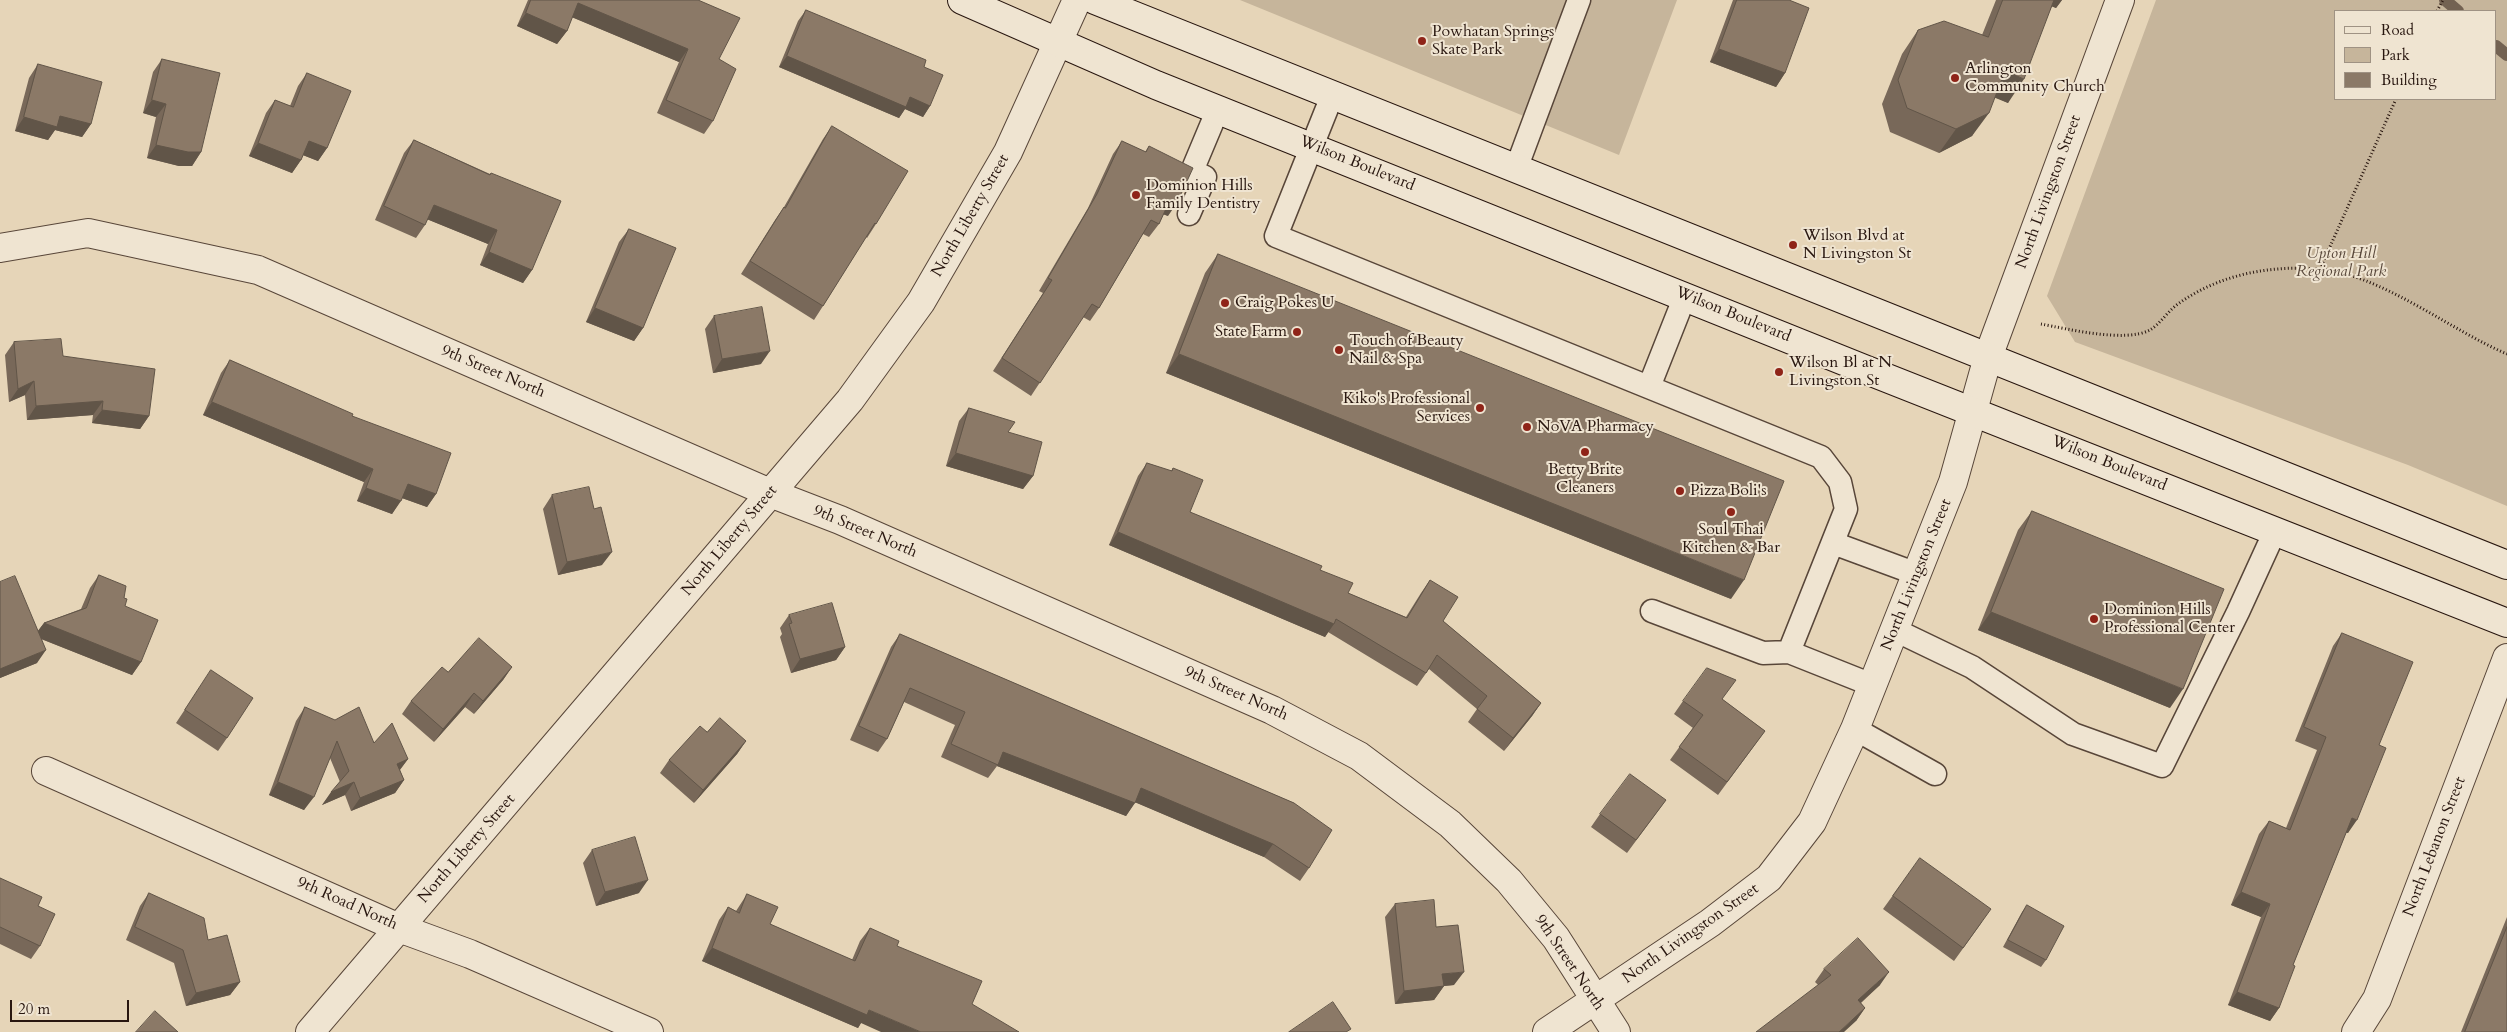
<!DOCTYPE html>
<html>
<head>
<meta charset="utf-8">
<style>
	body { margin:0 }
	#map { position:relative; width:2507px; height:1032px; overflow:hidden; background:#e6d5b8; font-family:Cardo,serif }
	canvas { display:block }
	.legend { position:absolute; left:2334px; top:10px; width:162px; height:90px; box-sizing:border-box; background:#efe4d1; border:1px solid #9f9283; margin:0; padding:6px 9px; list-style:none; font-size:15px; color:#28160f }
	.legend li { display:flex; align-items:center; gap:10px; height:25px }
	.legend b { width:25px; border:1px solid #9f9283 }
	.scale { position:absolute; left:10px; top:1000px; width:119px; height:22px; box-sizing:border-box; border:2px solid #28160f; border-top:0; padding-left:6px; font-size:15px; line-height:18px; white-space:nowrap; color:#28160f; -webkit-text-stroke:4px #efe4d1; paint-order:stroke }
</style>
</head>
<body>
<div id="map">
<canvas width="2507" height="1032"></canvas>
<ul class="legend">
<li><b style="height:6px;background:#efe4d1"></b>Road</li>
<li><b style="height:14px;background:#c6b59b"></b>Park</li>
<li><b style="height:14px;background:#8b7967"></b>Building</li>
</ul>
<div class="scale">20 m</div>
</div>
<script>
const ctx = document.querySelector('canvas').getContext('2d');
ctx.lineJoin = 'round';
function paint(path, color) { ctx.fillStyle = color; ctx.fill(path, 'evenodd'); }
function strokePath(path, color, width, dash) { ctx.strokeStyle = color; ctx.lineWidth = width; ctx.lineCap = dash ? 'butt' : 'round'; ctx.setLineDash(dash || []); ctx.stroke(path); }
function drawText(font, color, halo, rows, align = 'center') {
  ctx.font = font + ' Cardo,serif'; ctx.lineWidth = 4; ctx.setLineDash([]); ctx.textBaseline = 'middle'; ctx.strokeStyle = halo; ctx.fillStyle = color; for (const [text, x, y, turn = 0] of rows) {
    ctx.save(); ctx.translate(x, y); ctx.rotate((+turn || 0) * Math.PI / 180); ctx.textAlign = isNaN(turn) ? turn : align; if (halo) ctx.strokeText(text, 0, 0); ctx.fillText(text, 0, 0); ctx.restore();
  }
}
paint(new Path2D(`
	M1240,0H1677L1619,155Z
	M2156,0H2507V506L2408,465L2075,342L2047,296ZM2336,11H2496V99H2336Z`), '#c6b59b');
strokePath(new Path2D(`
	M2445,0L2458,11
	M2496,46L2507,55`), '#736252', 12);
const service = new Path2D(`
	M1332,96L1276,236L1821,457L1840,482L1846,509L1789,652
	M1516,169L1579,0
	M1189,214L1205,177L1192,171L1218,109
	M1649,387L1685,296
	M1833,543L1917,574
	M1652,611L1763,653L1789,652L1872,685
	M1895,630L1972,667L2073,734L2162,766L2238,612L2275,531
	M1855,729L1935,774`);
const minor = new Path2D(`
	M0,248L88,233L258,270L770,493L840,520L1272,710L1359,756L1450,824L1509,881L1556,938L1616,1032
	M46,771L399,928L470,954L649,1032
	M310,1032L850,400L921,302L1008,152L1077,0
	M1547,1032L1710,923L1769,878L1812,822L1855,729L1953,482L1988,357L2120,0
	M2356,1032L2377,999L2507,658`);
const secondary = new Path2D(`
	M962,0L1156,85L1864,369L2507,623
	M1095,0L2507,565`);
strokePath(service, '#584639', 25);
strokePath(minor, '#584639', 30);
strokePath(secondary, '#28160f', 30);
strokePath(new Path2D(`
	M2437,11L2443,0
	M2320,269L2396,99
	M2041,324C2068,329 2125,343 2150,330C2160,324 2168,311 2178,304C2218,275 2269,265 2318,269C2379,273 2450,330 2507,354`), '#28160f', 3, [1, 2.5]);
strokePath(service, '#efe4d1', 22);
strokePath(minor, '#efe4d1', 28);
strokePath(secondary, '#efe4d1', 28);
paint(new Path2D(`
	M528,0H698L719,59L713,121L704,134L657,113L679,62L572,17L567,31L557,44L517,26Z
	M1733,0H1789L1785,73L1776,87L1710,62Z
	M1996,0H2062L2056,8L2052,6L2008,103L1995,97L1972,136L1939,153L1890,132L1882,104L1902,54L1918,30L1982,35Z
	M806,10L924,67L930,106L923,117L905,109L899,118L779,67L798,21Z
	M162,59L201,152L192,166H179L147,158L156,117L143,113L153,72Z
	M38,64L91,124L82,137L55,130L48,140L15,131L29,78Z
	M307,73L327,148L318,161L303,155L301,160L292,173L249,156L266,113L275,100L290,106L298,86Z
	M832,126L876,224L867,238L866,237L823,306L814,320L741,274L775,220L784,207L823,139Z
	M414,140L490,174L491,173L532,270L523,283L480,265L488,244L427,219L425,225L416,238L375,220L404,153Z
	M1122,141L1145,152L1149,146L1168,216L1163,214L1159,224L1149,237L1143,234L1099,308L1090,321L1083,317L1031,396L993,371L1043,293L1039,291L1088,208L1113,154Z
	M629,229L643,328L634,341L586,322L619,242Z
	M1218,254L1731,599L1166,373L1205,273Z
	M714,316L761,364L713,373L705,329Z
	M14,342L63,356L149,416L140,429L92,423L93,415L27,420L25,395L9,402L5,355Z
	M230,360L352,416L436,494L427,507L402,498L392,514L357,501L364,482L203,415L221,373Z
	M969,408L1008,432L1033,476L1023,489L946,466L959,421Z
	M1147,463L1171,471L1173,468L1190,512L1320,570L1348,593L1406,617L1421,593L1430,580L1443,621L1541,703L1532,716L1504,751L1468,722L1477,709L1429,669L1417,686L1328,632L1325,637L1109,545L1138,476Z
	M552,495L602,565L558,575L543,509Z
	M2032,511L2170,708L1978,630L2018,530Z
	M99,575L124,598L125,606L141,662L132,675L41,639L37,663L0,678V582L38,631L44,623L81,609L90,588Z
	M789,615L845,647L836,660L791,673L780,637L782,634L780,628Z
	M2342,633L2379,745L2348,833H2346L2293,965L2279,1008L2270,1021L2228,1005L2261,917L2231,905L2259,834L2269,821L2286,828L2317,750L2295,741L2333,646Z
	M900,634L1294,803L1309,868L1300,881L1264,857L1135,802L1126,816L997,766L988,778L941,757L955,725L904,702L887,739L878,752L850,740L891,647Z
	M512,667L503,680L474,714L465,707L434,742L402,714L411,701Z
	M211,670L227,738L218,751L176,723Z
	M1722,699L1765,731L1718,795L1670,760L1693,728L1674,714L1683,701Z
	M305,707L408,759L400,770L404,780L395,793L351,811L345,795L322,805L340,782L330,758L304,810L269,795L296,721Z
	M707,732L746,741L737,754L694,803L660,773L669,760Z
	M1666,800L1627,853L1591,827L1600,814Z
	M592,850L639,893L596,906L583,863Z
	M1920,858L1982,922L1954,961L1883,909Z
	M0,878L38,906L40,946L31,959L0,944Z
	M149,893L208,940L240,982L230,995L186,1006L174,963L126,940L140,906Z
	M747,894L770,924L852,960L860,941L870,928L861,1023L858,1028L702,961L719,920L728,907L736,911L738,908Z
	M1395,904L1436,927L1454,985L1444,986L1434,1000L1395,1004L1385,917Z
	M2027,905L2046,960L2041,967L2003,947L2022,912Z
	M2507,917V1032H2461Z
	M1824,969L1880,985L1861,1003L1865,1008L1856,1021L1815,982Z`), '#786859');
paint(new Path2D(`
	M2048,0H2062L2056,8L2045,4Z
	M578,3L688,49L679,62L569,16Z
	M526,13L567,31L557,44L517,26Z
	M1719,49L1785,73L1776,87L1710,62Z
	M787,56L910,97L930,106L923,117L905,109L899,118L779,67Z
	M2005,71L2024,79L2008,103L1988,95Z
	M152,100L166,104L156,117L143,113Z
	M1989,113L1972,136L1939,153L1956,129Z
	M60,116L91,124L82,137L55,130L48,140L15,131L24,117Z
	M309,141L327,148L318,161L300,154Z
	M258,143L301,160L292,173L249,156Z
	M156,145L201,152L192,166H179L147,158Z
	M1170,200L1177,203L1168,216L1160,213Z
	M434,205L497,230L488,244L424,218Z
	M489,252L532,270L523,283L480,265Z
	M595,308L643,328L634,341L586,322Z
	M770,351L761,364L713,373L722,359Z
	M1179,354L1744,580L1731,599L1166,373Z
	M34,381L25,395L9,402L18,389Z
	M103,401L93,415L27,420L36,406Z
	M212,402L373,469L364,482L203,415Z
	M102,410L149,416L140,429L92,423Z
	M956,453L1033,476L1023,489L946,466Z
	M408,484L436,494L427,507L399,497Z
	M366,488L401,501L392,514L357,501Z
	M1118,532L1334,624L1325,637L1109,545Z
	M612,552L602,565L558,575L567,562Z
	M1991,612L2183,689L2170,708L1978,630Z
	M44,623L141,662L132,675L34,636Z
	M845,647L836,660L791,673L800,659Z
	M46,650L37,663L0,678V669Z
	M512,667L503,680L474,714L483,701Z
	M474,693L465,707L434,742L443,729Z
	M1541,703L1532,716L1504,751L1513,738Z
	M746,741L737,754L694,803L703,790Z
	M1003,752L1135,803L1126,816L997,766Z
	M408,759L398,772L397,764Z
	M404,780L395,793L351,811L360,798Z
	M278,782L314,797L304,810L269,795Z
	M354,782L345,795L322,805L331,792Z
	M1141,788L1273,844L1264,857L1132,801Z
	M2352,818L2357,820L2348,833L2343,831Z
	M648,880L639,893L596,906L605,892Z
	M2241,892L2270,904L2261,917L2231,905Z
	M712,948L869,1010L921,1032H881L861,1023L858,1028L702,961Z
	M1464,972L1454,985L1433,987L1442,974Z
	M1889,972L1880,985L1849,1013L1858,1000Z
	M240,982L230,995L186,1006L196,993Z
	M1444,986L1434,1000L1395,1004L1404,991Z
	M2237,992L2279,1008L2270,1021L2228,1005Z
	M1865,1008L1856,1021L1844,1032H1839Z`), '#615548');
const building = new Path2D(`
	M531,0H698L740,18L719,59L736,69L713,121L666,100L688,49L578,3L567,31L526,13Z
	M1737,0H1789L1809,8L1785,73L1719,49Z
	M2003,0H2054L2024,79L2005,71L1989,113L1956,129L1907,108L1898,80L1918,30L1944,21L1988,37Z
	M806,10L926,60L924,67L943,75L930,106L910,97L906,107L787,56Z
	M162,59L220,73L201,152H188L156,145L166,104L152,100Z
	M38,64L102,82L91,124L60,116L57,127L24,117Z
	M307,73L351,91L327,148L309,141L301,160L258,143L275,100L293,107Z
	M832,126L908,171L876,224L875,223L823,306L750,261L784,207L785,208Z
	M414,140L490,175L491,173L561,201L532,270L489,252L497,230L434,205L425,225L384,206Z
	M1122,141L1146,152L1149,146L1193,168L1177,203L1170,200L1159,224L1151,220L1099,308L1092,304L1040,383L1002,358L1052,280L1048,278L1097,194Z
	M629,229L676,248L643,328L595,308Z
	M1218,254L1784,481L1744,580L1179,354Z
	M762,307L770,351L722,359L714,316Z
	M61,339L63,356L155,369L149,416L102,410L103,401L36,406L34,381L18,389L14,342Z
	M230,360L353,414L352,416L451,453L436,494L408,484L401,501L366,488L373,469L212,402Z
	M969,408L1015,422L1008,432L1042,442L1033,476L956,453Z
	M1147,463L1172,471L1173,468L1203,480L1190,512L1322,566L1320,570L1353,583L1348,593L1407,618L1430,580L1458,597L1443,621L1541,703L1513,738L1477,709L1487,696L1437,655L1426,673L1336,619L1334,624L1118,532Z
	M589,487L594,509L601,507L612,552L567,562L552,495Z
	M2032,511L2224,589L2183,689L1991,612Z
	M99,575L126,586L124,598L127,599L125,606L158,620L141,662L44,623L86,608Z
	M15,576L46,650L0,669V582Z
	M832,603L845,647L800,659L789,624L792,623L789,615Z
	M2342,633L2413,662L2379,745L2386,748L2357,820L2352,818L2293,965L2295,966L2279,1008L2237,992L2270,904L2241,892L2269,821L2290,830L2326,737L2304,727Z
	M900,634L1294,803L1332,830L1309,868L1273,844L1141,788L1135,803L1003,752L998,765L951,744L965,712L910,688L887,739L859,726Z
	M479,638L512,667L483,701L474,693L443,729L411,701L442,667L448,672Z
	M1707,668L1736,680L1722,699L1765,731L1727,782L1679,747L1703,715L1683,701Z
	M211,670L253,698L227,738L185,710Z
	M305,707L335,720L359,707L374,743L392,723L408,759L397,764L404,780L360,798L354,782L331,792L349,771L337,741L314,797L278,782Z
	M720,718L746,741L703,790L669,760L700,726L707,732Z
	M1630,774L1666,800L1636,840L1600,814Z
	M635,837L648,880L605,892L592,850Z
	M1920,858L1991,909L1963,948L1893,896Z
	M0,878L42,897L38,906L55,914L40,946L0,927Z
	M149,893L204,918L208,940L227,935L240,982L196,993L183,950L135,927Z
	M747,894L778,907L770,924L855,961L870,928L899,941L897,946L982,981L972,1004L1019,1032H921L869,1010L867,1015L712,948L728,907L739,913Z
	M1434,900L1436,927L1458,925L1464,972L1442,974L1444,986L1404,991L1395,904Z
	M2027,905L2064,926L2046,960L2008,940Z
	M2507,927V1032H2465Z
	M1858,938L1889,972L1858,1000L1865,1008L1839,1032H1756L1831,975L1824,969Z
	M1333,1002L1351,1029L1346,1032H1289Z
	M155,1011L178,1032H136Z`);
paint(building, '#8b7967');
strokePath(building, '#615548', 1);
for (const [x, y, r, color] of [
	[1422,41,5,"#8f2418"],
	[1955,78,5,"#8f2418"],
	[1136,195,5,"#8f2418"],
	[1793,245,5,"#8f2418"],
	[1225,303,5,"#8f2418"],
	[1297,332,5,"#8f2418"],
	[1339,350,5,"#8f2418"],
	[1779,372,5,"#8f2418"],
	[1480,408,5,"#8f2418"],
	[1527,427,5,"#8f2418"],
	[1585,452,5,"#8f2418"],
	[1680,491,5,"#8f2418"],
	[1731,512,5,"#8f2418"],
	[2094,619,5,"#8f2418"]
]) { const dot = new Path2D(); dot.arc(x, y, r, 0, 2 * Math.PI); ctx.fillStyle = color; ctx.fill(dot); strokePath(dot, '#efe4d1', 2); }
drawText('16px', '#28160f', '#efe4d1', [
	["Powhatan Springs",1432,32],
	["Skate Park",1432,50],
	["Arlington",1965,69],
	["Community Church",1965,87],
	["Dominion Hills",1146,186],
	["Family Dentistry",1146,204],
	["Wilson Blvd at",1803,236],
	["N Livingston St",1803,254],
	["Craig Pokes U",1235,303],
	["State Farm",1287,332,"right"],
	["Touch of Beauty",1349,341],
	["Nail & Spa",1349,359],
	["Wilson Bl at N",1789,363],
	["Livingston St",1789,381],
	["Kiko's Professional",1470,399,"right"],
	["Services",1470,417,"right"],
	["NoVA Pharmacy",1537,427],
	["Betty Brite",1585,470,"center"],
	["Cleaners",1585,488,"center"],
	["Pizza Boli's",1690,491],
	["Soul Thai",1731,530,"center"],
	["Kitchen & Bar",1731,548,"center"],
	["Dominion Hills",2104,610],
	["Professional Center",2104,628]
], 'left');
drawText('16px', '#28160f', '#efe4d1', [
	["Wilson Boulevard",1357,164,22],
	["North Livingston Street",2049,192,-70],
	["North Liberty Street",971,216,-60],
	["Wilson Boulevard",1733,315,22],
	["9th Street North",493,372,23],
	["Wilson Boulevard",2109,464,22],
	["9th Street North",865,532,23],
	["North Liberty Street",730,541,-50],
	["North Livingston Street",1917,575,-68],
	["9th Street North",1236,694,24],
	["North Lebanon Street",2435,847,-69],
	["North Liberty Street",467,849,-49],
	["9th Road North",347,904,24],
	["North Livingston Street",1691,934,-35],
	["9th Street North",1569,963,56]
]);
drawText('italic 16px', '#574639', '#efe4d1', [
	["Upton Hill",2341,254],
	["Regional Park",2341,272]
]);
</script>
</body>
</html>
